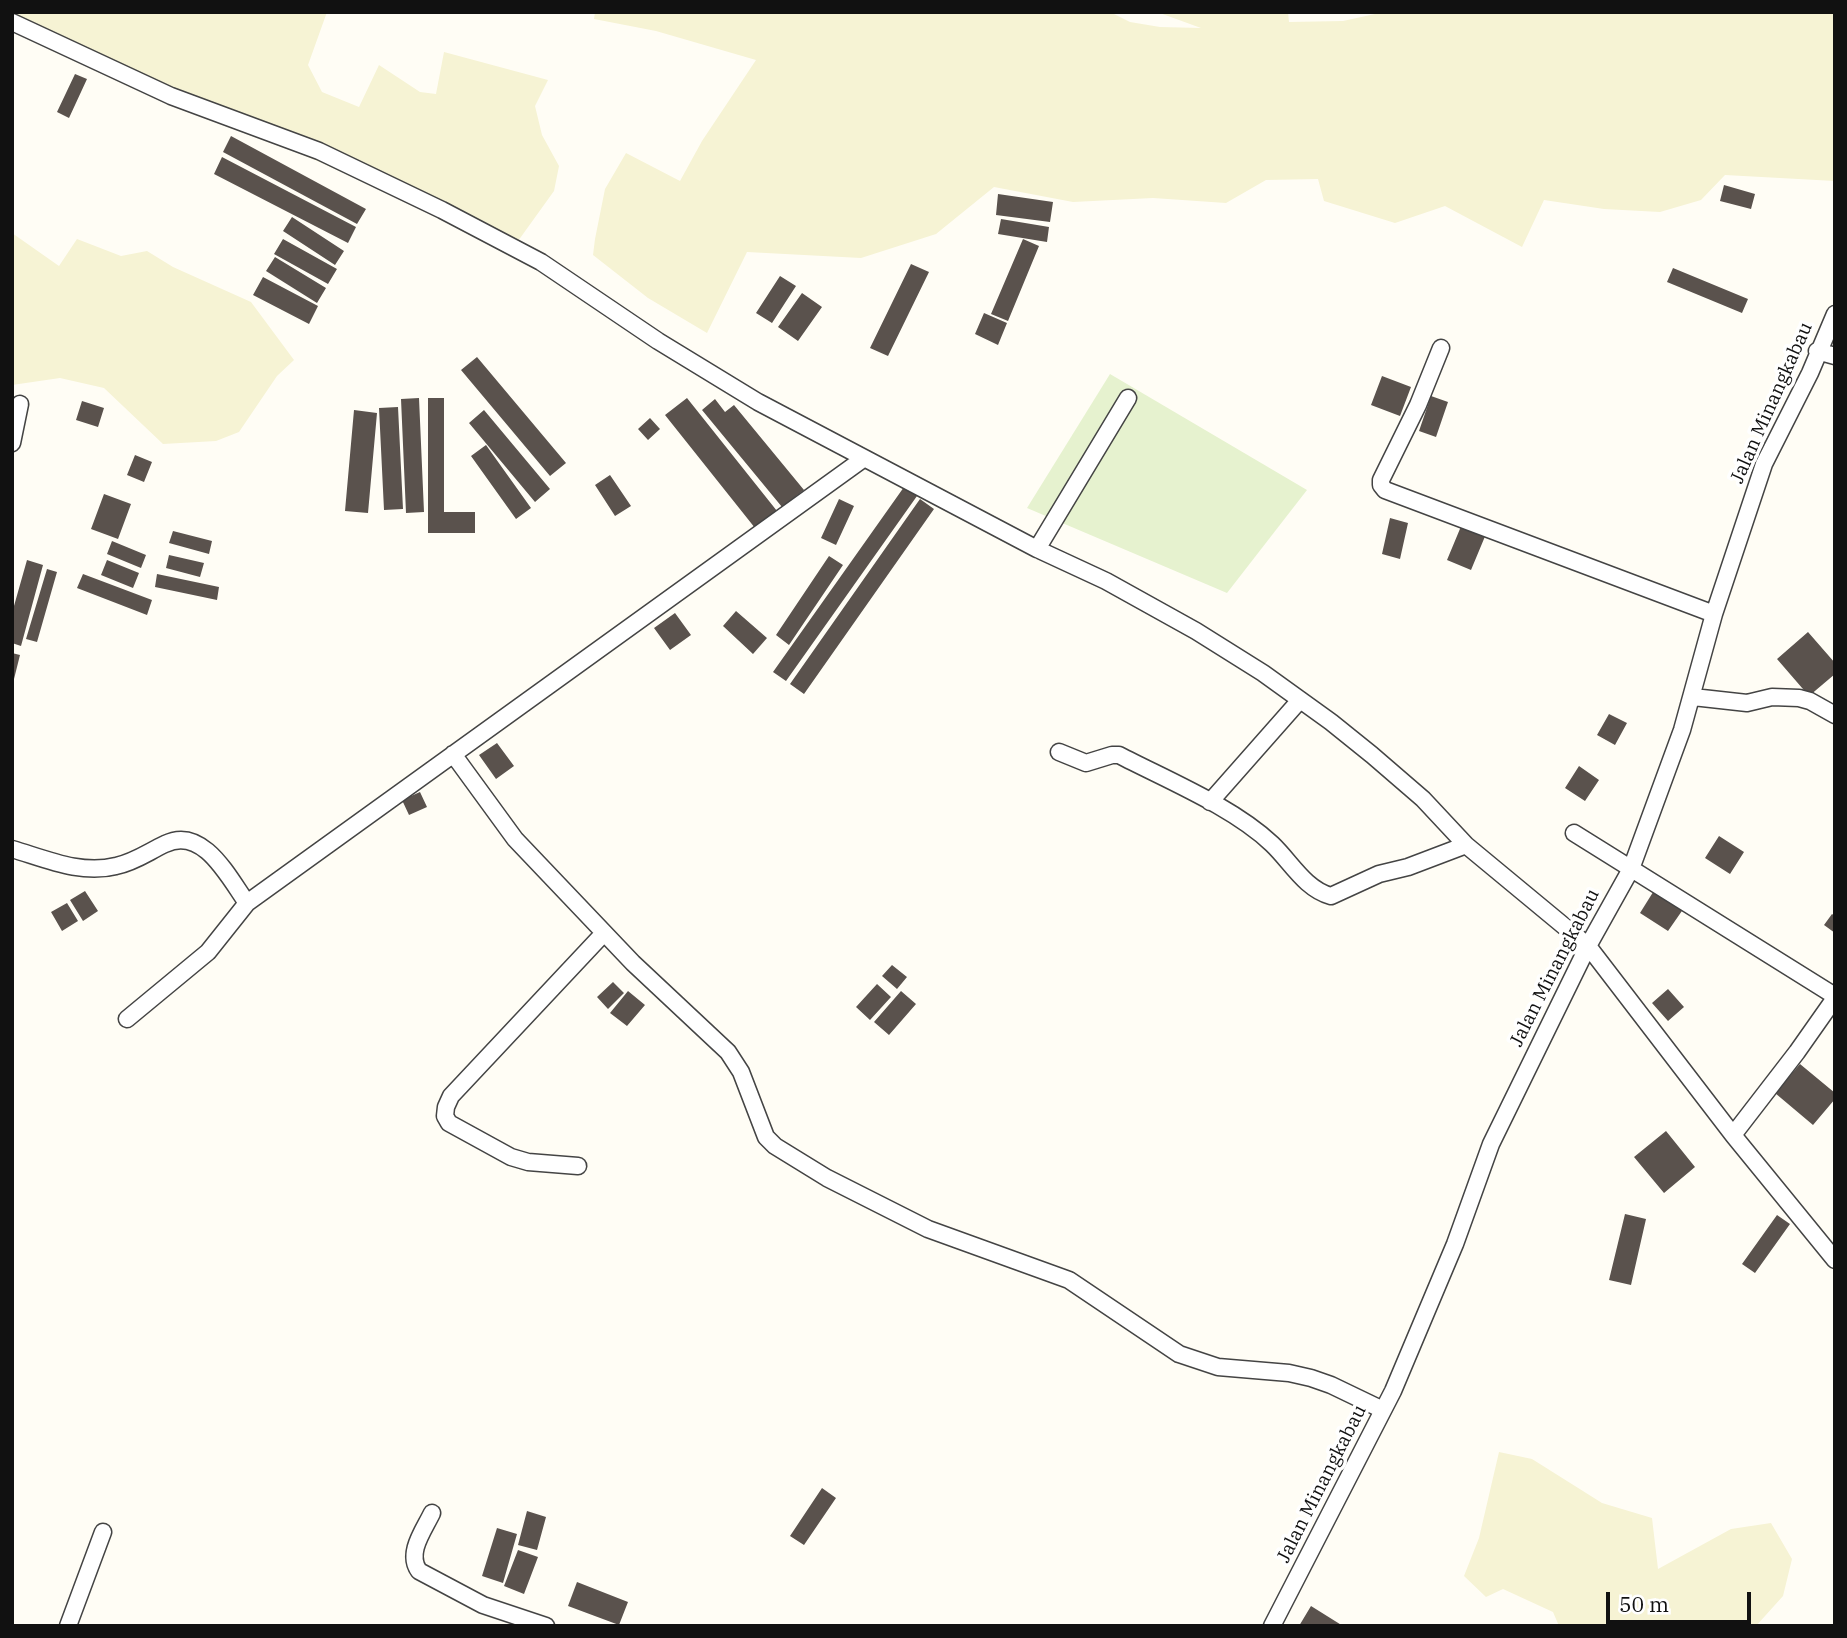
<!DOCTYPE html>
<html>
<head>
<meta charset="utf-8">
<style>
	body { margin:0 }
	#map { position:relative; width:1847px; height:1638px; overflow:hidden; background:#fffdf5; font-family:"IBM Plex Serif",serif }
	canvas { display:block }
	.frame { position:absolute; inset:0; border:14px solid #111; pointer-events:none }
	.scale { position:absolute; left:1606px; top:1592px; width:145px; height:32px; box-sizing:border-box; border:4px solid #111; border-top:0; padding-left:9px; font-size:21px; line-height:24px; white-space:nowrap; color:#111; -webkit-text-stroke:5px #fff; paint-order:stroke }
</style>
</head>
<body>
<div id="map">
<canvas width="1847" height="1638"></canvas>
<div class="frame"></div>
<div class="scale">50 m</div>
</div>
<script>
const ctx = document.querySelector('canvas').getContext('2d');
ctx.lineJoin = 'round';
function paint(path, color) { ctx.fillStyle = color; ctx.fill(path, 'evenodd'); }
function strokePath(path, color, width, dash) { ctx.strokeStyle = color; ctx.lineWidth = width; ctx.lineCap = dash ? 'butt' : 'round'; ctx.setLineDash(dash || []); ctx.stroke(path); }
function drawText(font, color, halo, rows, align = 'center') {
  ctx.font = font + ' "IBM Plex Serif",serif'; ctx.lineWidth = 7; ctx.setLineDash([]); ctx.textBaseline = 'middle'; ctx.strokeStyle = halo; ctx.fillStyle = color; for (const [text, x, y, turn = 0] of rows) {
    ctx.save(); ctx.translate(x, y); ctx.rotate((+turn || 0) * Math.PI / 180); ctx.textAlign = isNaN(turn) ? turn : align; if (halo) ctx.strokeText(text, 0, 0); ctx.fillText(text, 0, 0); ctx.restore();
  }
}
paint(new Path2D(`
	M12,12H327L308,65L322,92L359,107L379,65L420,92L436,94L444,52L548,80L535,106L542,135L559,166L554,191L513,248L171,96L12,21Z
	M595,12H1110L1130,22L1160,27L1201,28L1157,12H1288L1289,22L1343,21L1384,12H1835V181L1725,175L1701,200L1660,212L1604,209L1544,200L1522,247L1445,206L1395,223L1324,201L1318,179L1266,180L1226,203L1153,198L1073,202L994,187L936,234L861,258L747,252L707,333L648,298L593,255L595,239L605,189L626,153L680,181L702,141L756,60L656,31L594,19Z
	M12,233L59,266L77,239L121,256L147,251L173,267L251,302L294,360L277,376L239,432L216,441L163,444L104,388L60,378L12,385Z
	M1499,1452L1532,1459L1602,1503L1652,1518L1658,1569L1731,1529L1771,1523L1792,1559L1783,1596L1756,1626H1559L1553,1612L1503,1589L1486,1597L1464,1576L1479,1538Z`), '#f6f3d4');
paint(new Path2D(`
	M1110,374L1307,490L1227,593L1027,508Z`), '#e6f2cf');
paint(new Path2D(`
	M75,74L87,79L69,118L57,112Z
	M231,136L366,209L357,224L223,152Z
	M222,157L356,227L348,243L214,174Z
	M1724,185L1755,194L1751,209L1720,201Z
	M998,194L1053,202L1050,222L996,215Z
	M292,217L344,251L335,265L283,231Z
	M1001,219L1049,227L1047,242L998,234Z
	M283,239L337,269L328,284L274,254Z
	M1023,239L1039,246L1008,321L991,314Z
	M275,257L326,288L317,303L266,271Z
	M911,264L929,272L888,356L870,348Z
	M1673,268L1748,299L1742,313L1667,282Z
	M780,276L796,286L772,323L756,313Z
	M263,277L318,306L309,324L253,295Z
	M802,293L822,307L798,341L778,327Z
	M984,313L1007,323L998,345L975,334Z
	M477,357L566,463L550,476L461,370Z
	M1382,376L1411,387L1400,416L1371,405Z
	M1431,396L1448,402L1436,437L1419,431Z
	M419,398L424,512L406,513L401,399Z
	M428,398H444V512H475V533H428Z
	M687,398L777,511L755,528L665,415Z
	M715,399L725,412L734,405L804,490L782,507L702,410Z
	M82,401L104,408L98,427L76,420Z
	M398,407L403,509L384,510L379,408Z
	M354,410L377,413L368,513L345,511Z
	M484,410L550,489L535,502L469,423Z
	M650,418L660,429L648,440L638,429Z
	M486,445L531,508L516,519L471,456Z
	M135,455L152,462L144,482L127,475Z
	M610,475L631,506L615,516L595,485Z
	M904,487L917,496L786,681L773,672Z
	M104,494L131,504L118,539L91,529Z
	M839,499L854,506L836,545L821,538Z
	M920,499L934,509L804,694L790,684Z
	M1390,518L1408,523L1400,559L1382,554Z
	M1462,524L1486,534L1471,570L1447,560Z
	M173,531L212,541L209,554L169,543Z
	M112,541L146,555L141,568L107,554Z
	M169,555L204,563L200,577L166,568Z
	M829,556L843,565L789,645L776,635Z
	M27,560L43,565L21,646L12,643V613Z
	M107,560L139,573L133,588L101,575Z
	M47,569L57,572L37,642L26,639Z
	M83,574L152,600L147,615L77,588Z
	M157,574L219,587L217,600L155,587Z
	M736,611L767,638L753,654L723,626Z
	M675,613L691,635L670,650L654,628Z
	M1808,632L1835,663V674L1809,696L1777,659Z
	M12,653L20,655L13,683L12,682Z
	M1609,714L1627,723L1615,745L1597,735Z
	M497,743L514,766L496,779L479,755Z
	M1579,766L1599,780L1585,801L1565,788Z
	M420,792L427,807L409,815L402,800Z
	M1719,836L1744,852L1730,874L1705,858Z
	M1655,889L1684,908L1668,931L1640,913Z
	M85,891L98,911L83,921L70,900Z
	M67,903L78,921L62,931L51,912Z
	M1832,914L1835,916V933L1824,925Z
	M892,965L907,977L897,989L882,976Z
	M613,982L624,993L608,1009L597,997Z
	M877,984L891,997L870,1020L856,1007Z
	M1668,989L1684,1007L1668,1021L1652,1003Z
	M628,991L645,1005L627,1026L610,1013Z
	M901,991L916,1004L889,1035L874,1022Z
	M1800,1064L1835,1093V1099L1813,1125L1775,1093Z
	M1666,1131L1695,1167L1664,1193L1634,1157Z
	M1625,1214L1646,1219L1631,1285L1609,1280Z
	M1777,1215L1790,1224L1755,1273L1742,1264Z
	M822,1488L836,1498L804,1545L790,1536Z
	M527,1511L546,1517L537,1550L518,1545Z
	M497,1528L517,1534L503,1583L482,1576Z
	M518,1550L538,1557L524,1594L504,1586Z
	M577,1582L628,1602L619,1625L568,1606Z
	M1311,1606L1343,1626H1299Z`), '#5a524d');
const minor = new Path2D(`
	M12,22L171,96L319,151L442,210L541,262L658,341L758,402L1037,549L1106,581L1196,631L1263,673L1331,722L1372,755L1423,799L1466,845L1588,946L1733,1135L1835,1260
	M1441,348L1418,405L1381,480V485L1385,490L1714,614
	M1817,351L1835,356
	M12,443L20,404
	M1037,549L1128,398
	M1693,697L1747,703L1772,697L1799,698L1810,701L1835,715
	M1059,752L1086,763L1112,755H1119C1167,780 1233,807 1272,844C1291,862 1305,889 1331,896L1379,874L1408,867L1466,845
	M453,754L515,839L633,963L728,1052L741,1072L766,1137L775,1146L827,1178L928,1229L1069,1280L1179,1354L1218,1367L1289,1373L1311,1378L1331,1385L1383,1410
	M1210,802L1300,700
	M1574,833L1835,996
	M12,849C46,859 81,875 116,866C135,862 148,852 165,844C203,825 229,878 247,903
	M127,1019L208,952L247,903L863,459
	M1733,1135L1797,1052L1835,998
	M578,1166L528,1162L511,1157L449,1123L445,1116L446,1107L451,1096L604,933
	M432,1513C424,1530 406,1553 419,1571L483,1605L546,1626
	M68,1626L103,1532
	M1272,1626L1393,1391L1455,1244L1491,1144L1588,946L1631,869L1682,730L1714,614L1764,464L1810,373L1835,314`);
strokePath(minor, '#444', 19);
strokePath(minor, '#fff', 16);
drawText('19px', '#111', '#fff', [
	["Jalan Minangkabau",1772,403,-66],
	["Jalan Minangkabau",1555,968,-63],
	["Jalan Minangkabau",1322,1484,-63]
]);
</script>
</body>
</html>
